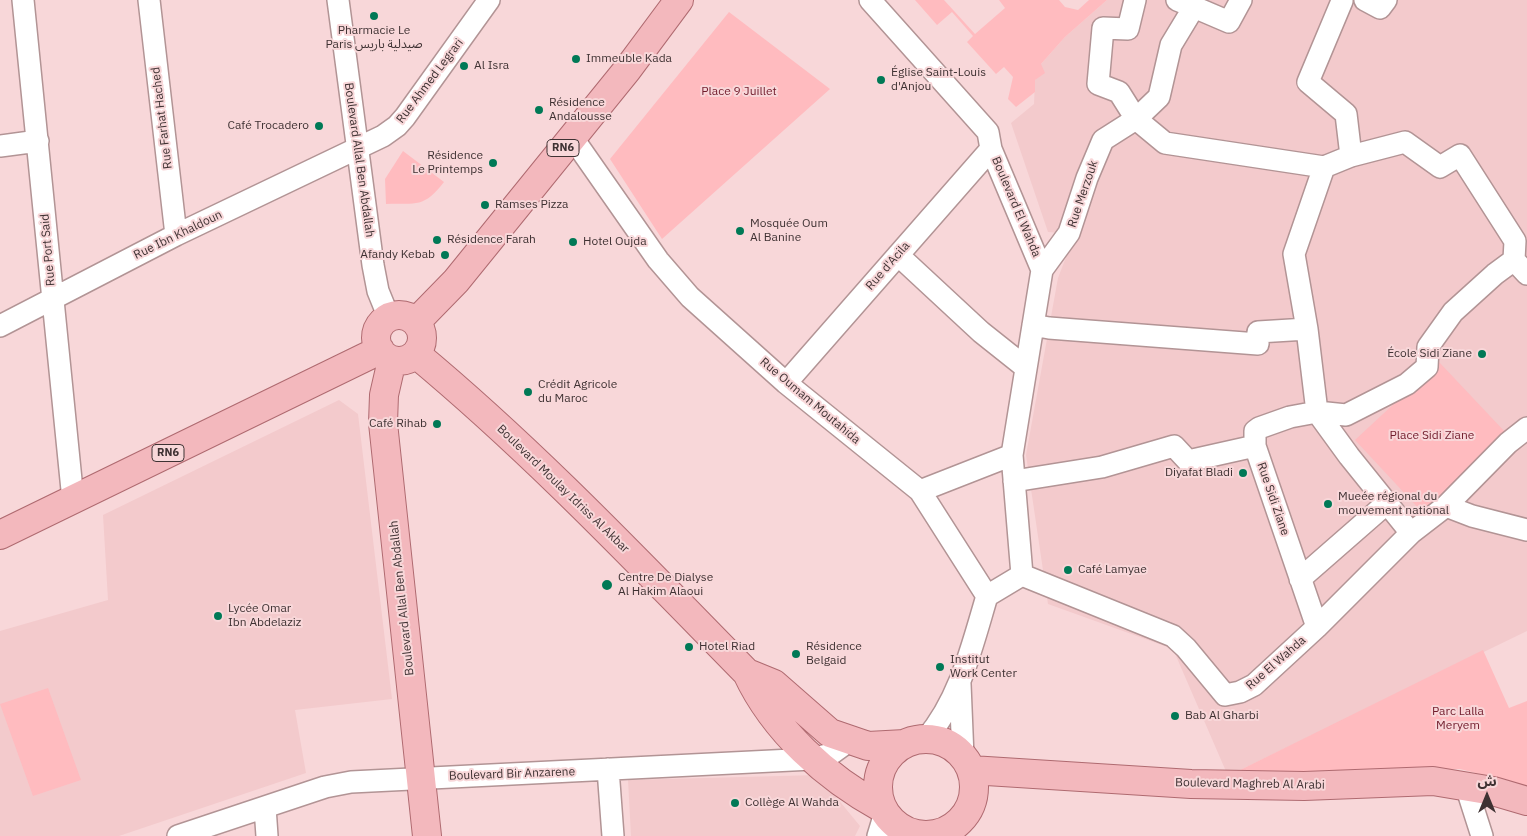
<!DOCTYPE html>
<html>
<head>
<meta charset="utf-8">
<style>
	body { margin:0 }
	#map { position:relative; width:1527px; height:836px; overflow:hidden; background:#f8d7d9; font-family:"IBM Plex Sans","Noto Sans Arabic",sans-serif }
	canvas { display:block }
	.north { position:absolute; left:1462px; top:771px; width:50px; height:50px; -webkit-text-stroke:4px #f8d7d9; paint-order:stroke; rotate:0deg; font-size:14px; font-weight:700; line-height:20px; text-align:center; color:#3f3233 }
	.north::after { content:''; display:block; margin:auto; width:18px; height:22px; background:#3f3233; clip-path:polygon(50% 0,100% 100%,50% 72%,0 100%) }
</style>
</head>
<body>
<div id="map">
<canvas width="1527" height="836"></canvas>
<div class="north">ش</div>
</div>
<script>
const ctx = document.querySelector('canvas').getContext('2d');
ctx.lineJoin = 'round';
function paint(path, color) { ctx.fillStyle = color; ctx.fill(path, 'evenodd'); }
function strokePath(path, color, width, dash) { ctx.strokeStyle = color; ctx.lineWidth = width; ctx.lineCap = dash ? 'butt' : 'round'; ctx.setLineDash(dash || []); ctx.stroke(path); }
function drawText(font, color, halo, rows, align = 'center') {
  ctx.font = font + ' "IBM Plex Sans","Noto Sans Arabic",sans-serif'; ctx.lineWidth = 4; ctx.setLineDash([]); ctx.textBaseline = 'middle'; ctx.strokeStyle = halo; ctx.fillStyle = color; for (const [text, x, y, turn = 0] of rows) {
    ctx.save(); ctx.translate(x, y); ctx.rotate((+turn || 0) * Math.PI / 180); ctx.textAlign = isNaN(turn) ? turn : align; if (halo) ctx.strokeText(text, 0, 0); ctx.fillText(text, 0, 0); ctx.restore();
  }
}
paint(new Path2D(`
	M1107,0H1527V631L1228,776L1173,649L1048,604L1026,455L1058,278L1075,234L1048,232L1011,123L1034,104L1035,80L1041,64L1065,37Z
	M339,400L358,414L392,699L295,710L306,773L119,836H0V631L108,600L103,515Z
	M818,775L860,826L855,836H631L628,780Z`), '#f3cacc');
paint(new Path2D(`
	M915,0H944L975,34L1005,8L999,0H1059L1065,7L1078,10L1089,0H1107L1065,37L1041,64L1045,73L1035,80V92L1016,107L1008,99L1013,77L1004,67L996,74L967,42L973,36L952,12L937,25Z
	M729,12L830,89L662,239L610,159Z
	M403,151L444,182C424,208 417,203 386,204L385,179Z
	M1439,362L1506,433L1422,512L1355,440Z
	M1483,650L1509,708L1527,701V786L1460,769L1228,776Z
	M48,688L81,780L33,796L0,704Z`), '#ffbbbf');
const minor = new Path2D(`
	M23,0L73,500
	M149,0L176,235
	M338,0L373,265L378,291L389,318
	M870,0L988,132L991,149L1042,270L1012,455L1022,575
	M1135,0L1128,29L1103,28L1098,84L1119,92L1136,119L1165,143L1324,167L1351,156L1405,142L1440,167L1460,155L1515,241L1514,260
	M1365,0L1380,8L1386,0
	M1342,1L1308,82L1346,114L1351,156
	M1194,7L1229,22L1241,0
	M572,137L658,260L690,297L786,383L920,491L987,596C972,646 960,699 926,739
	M0,146L38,141
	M1324,167L1294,254L1307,329L1317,412L1349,456L1411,533
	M898,255L981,332L1025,367
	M1514,260L1527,274
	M1042,270L1069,233L1087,178L1103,140L1136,119L1159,97L1171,45L1194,7L1177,0
	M1033,325L1049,328L1258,344V332L1307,329
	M0,326L176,235L383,136L397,126L405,117L489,0
	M786,383L991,149
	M1014,481L1102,467L1174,446L1188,461L1255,446
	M920,491L1012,455
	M1446,506L1472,516L1527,530
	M1300,579L1387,503
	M987,596L1022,575L1173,636L1186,648L1225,695L1240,692L1254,685L1317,627L1411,533L1446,506L1508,443L1527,428
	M1317,627L1255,446V431L1259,428L1290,417L1317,412L1346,415L1407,384L1427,367L1428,347L1453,312L1495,274L1514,260
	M960,684L963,757
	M608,769L613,836
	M1466,786L1482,836
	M265,807L267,836
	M178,836L325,787L351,782L812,759L831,754L849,741
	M878,836L885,813`);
const major = new Path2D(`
	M376 338a23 23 0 1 1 46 0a23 23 0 1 1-46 0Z
	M416,322L456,281L627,70L679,0
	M416,354C534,452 640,564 747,673C774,731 827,778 882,808
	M392,360L384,395L383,423L427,836
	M0,535L380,350
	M747,673L774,684L830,733L868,746L905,744
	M878 787a48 48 0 1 1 96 0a48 48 0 1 1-96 0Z
	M971,770L1191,784L1304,786L1433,781L1493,791L1527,801`);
strokePath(minor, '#b29495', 24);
strokePath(major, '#af6a70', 30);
strokePath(minor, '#fff', 21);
strokePath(major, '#f3b8bd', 28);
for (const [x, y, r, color] of [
	[374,16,5,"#007956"],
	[576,59,5,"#007956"],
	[464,66,5,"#007956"],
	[881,80,5,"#007956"],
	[539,110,5,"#007956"],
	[319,126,5,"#007956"],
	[493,163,5,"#007956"],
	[485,205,5,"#007956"],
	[740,231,5,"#007956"],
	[437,240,5,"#007956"],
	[573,242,5,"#007956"],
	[445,255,5,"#007956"],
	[1482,354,5,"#007956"],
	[528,392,5,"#007956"],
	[437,424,5,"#007956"],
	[1243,473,5,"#007956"],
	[1328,504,5,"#007956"],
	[1068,570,5,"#007956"],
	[607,585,6,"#007956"],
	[218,616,5,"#007956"],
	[689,647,5,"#007956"],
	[796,654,5,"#007956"],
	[940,667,5,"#007956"],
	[1175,716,5,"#007956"],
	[735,803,5,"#007956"]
]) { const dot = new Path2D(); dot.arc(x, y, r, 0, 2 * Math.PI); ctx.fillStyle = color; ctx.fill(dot); strokePath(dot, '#f8d7d9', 2); }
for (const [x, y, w] of [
	[563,148,32],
	[168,453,32]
]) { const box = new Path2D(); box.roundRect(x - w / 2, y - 8.5, w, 17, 4); ctx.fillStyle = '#f8d7d9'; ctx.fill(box); strokePath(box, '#3f3233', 1); }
drawText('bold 11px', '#3f3233', null, [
	["RN6",563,148],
	["RN6",168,453]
]);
drawText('12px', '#3f3233', '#f8d7d9', [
	["Pharmacie Le",374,31,"center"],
	["Paris صيدلية باريس",374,45,"center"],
	["Immeuble Kada",586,59],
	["Al Isra",474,66],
	["Église Saint-Louis",891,73],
	["d'Anjou",891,87],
	["Résidence",549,103],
	["Andalousse",549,117],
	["Café Trocadero",309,126,"right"],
	["Résidence",483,156,"right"],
	["Le Printemps",483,170,"right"],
	["Ramses Pizza",495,205],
	["Mosquée Oum",750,224],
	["Al Banine",750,238],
	["Résidence Farah",447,240],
	["Hotel Oujda",583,242],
	["Afandy Kebab",435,255,"right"],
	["École Sidi Ziane",1472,354,"right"],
	["Crédit Agricole",538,385],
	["du Maroc",538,399],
	["Café Rihab",427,424,"right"],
	["Diyafat Bladi",1233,473,"right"],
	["Mueée régional du",1338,497],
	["mouvement national",1338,511],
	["Café Lamyae",1078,570],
	["Centre De Dialyse",618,578],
	["Al Hakim Alaoui",618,592],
	["Lycée Omar",228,609],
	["Ibn Abdelaziz",228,623],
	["Hotel Riad",699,647],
	["Résidence",806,647],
	["Belgaid",806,661],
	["Institut",950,660],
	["Work Center",950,674],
	["Bab Al Gharbi",1185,716],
	["Collège Al Wahda",745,803]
], 'left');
drawText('12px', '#3f3233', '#f8d7d9', [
	["Rue Ahmed Legrari",430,81,-53],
	["Rue Farhat Hached",162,118,-97],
	["Boulevard Allal Ben Abdallah",359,160,82],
	["Rue Merzouk",1083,194,-71],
	["Boulevard El Wahda",1016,207,67],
	["Rue Ibn Khaldoun",178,235,-26],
	["Rue Port Said",48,250,-95],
	["Rue d'Acila",888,266,-49],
	["Rue Oumam Moutahida",810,401,40],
	["Boulevard Moulay Idriss Al Akbar",563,489,44],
	["Rue Sidi Ziane",1273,499,71],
	["Boulevard Allal Ben Abdallah",402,598,-96],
	["Rue El Wahda",1276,663,-41],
	["Boulevard Bir Anzarene",512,774,-2],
	["Boulevard Maghreb Al Arabi",1250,784,1]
]);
drawText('12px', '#701b2b', '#f8d7d9', [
	["Place 9 Juillet",739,92],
	["Place Sidi Ziane",1432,436],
	["Parc Lalla",1458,712],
	["Meryem",1458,726]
]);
</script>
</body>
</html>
